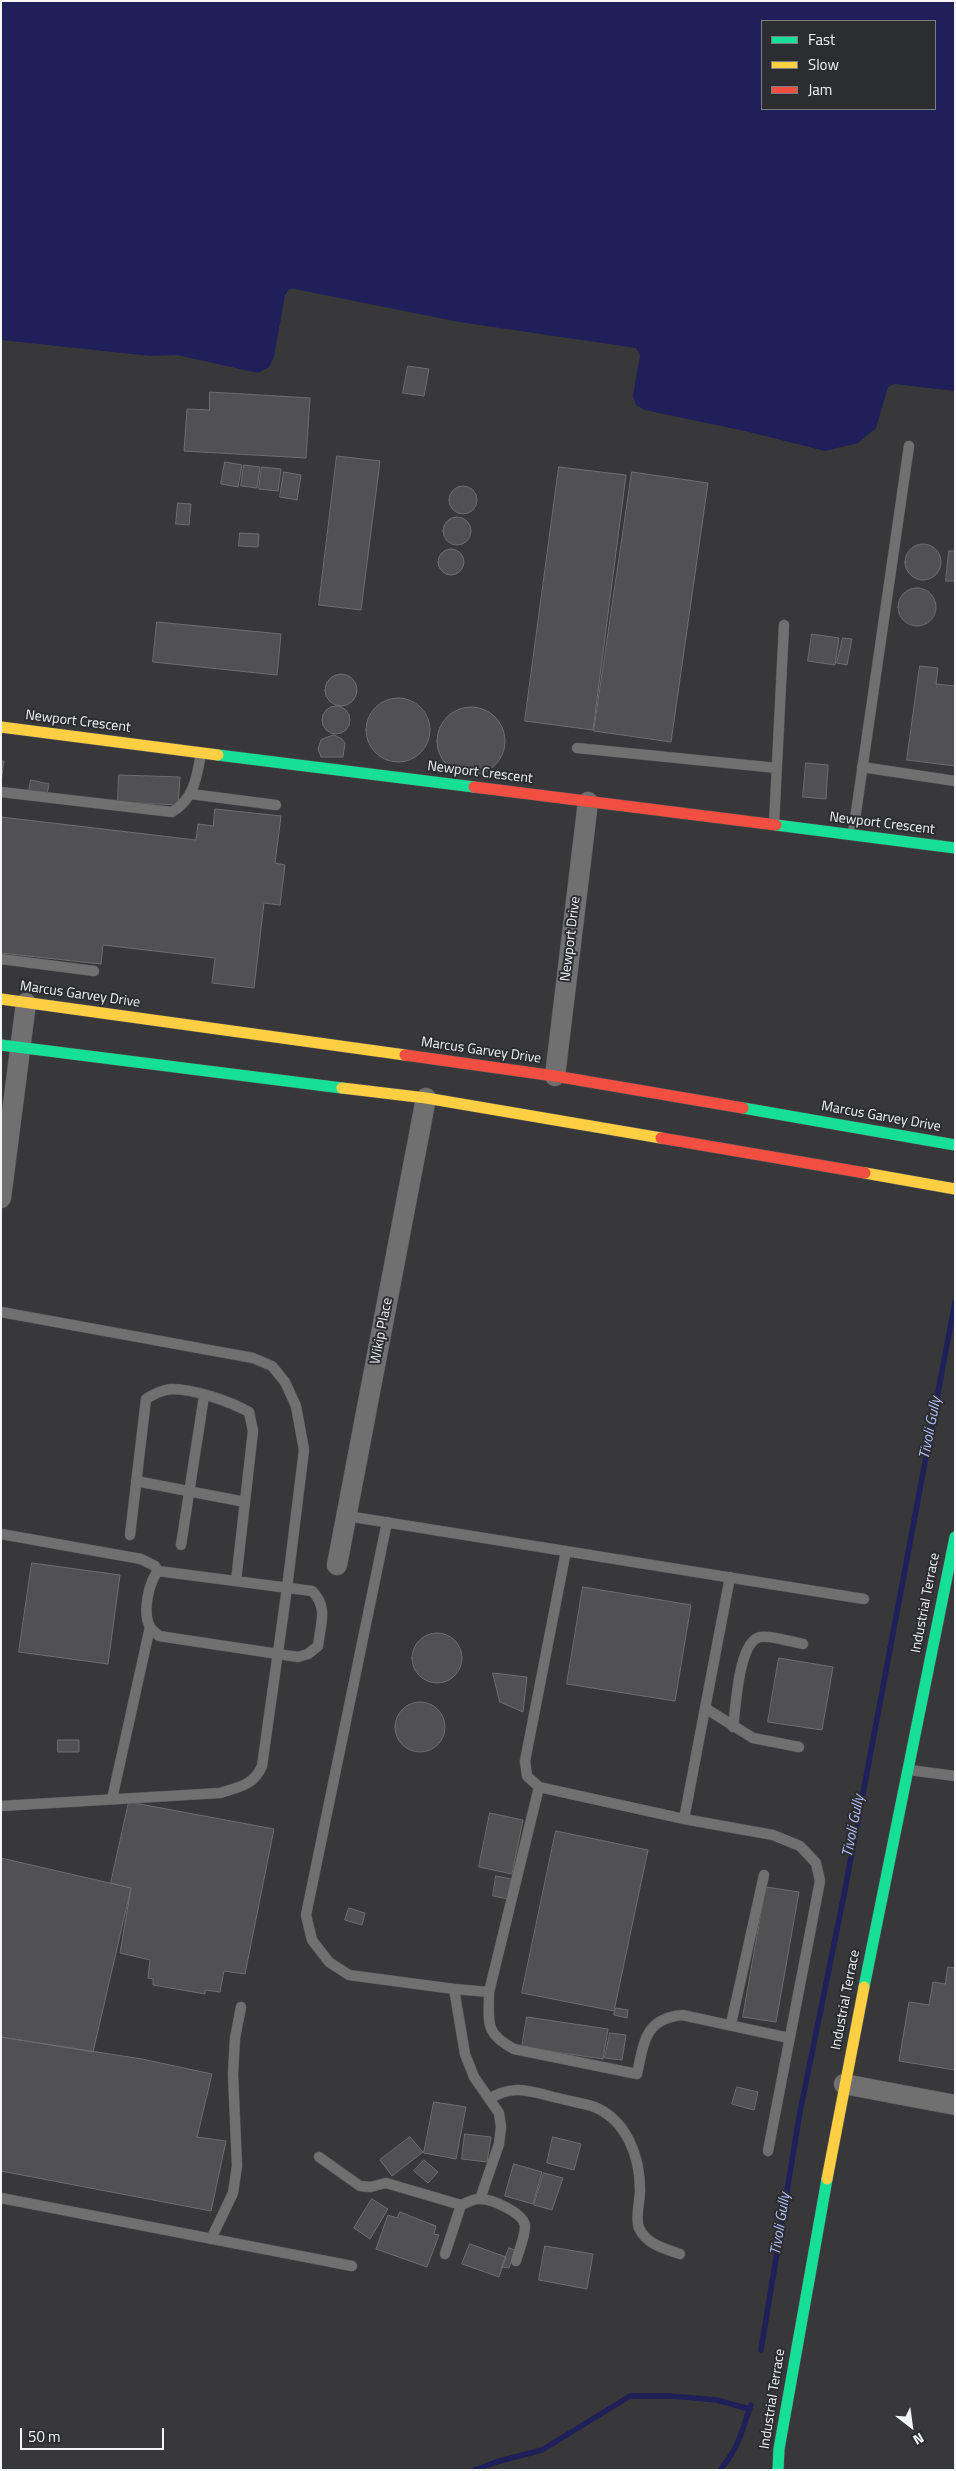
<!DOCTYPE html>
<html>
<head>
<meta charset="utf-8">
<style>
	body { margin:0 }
	#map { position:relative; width:956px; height:2471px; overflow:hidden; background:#38383a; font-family:"Titillium Web",sans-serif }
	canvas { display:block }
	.frame { position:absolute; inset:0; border:2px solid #f4f5f7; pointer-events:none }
	.legend { position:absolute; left:761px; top:20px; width:175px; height:90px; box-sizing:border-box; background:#2c2d31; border:1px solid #7c7d80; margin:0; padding:6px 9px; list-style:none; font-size:15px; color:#f4f5f7 }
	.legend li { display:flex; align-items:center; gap:10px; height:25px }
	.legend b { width:25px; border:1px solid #7c7d80 }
	.north { position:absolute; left:886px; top:2401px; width:50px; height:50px; -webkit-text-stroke:4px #2c2d31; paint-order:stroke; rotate:150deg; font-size:14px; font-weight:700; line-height:20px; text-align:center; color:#f4f5f7 }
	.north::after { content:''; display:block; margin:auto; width:18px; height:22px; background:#f4f5f7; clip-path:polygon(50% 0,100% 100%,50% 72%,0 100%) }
	.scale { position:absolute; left:20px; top:2428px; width:144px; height:22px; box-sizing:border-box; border:2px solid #f4f5f7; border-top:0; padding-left:6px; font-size:15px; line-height:18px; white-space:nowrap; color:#f4f5f7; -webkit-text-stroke:4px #2c2d31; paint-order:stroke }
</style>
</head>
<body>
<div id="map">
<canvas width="956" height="2471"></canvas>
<div class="frame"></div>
<ul class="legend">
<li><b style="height:6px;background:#16e098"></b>Fast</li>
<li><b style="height:6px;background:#ffcf43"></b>Slow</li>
<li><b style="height:6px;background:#f24e42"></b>Jam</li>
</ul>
<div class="north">N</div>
<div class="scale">50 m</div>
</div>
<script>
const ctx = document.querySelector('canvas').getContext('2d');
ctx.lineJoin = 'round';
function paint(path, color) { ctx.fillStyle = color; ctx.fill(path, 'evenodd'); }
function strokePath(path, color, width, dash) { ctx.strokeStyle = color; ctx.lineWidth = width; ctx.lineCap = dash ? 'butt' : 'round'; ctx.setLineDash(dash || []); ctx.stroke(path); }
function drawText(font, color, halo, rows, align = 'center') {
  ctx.font = font + ' "Titillium Web",sans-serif'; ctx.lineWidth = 4; ctx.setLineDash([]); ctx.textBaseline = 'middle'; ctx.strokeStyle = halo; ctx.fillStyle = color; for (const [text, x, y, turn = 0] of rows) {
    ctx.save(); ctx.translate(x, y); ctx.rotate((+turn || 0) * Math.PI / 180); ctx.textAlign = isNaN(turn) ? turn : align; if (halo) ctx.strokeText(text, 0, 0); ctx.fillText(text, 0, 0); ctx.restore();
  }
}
paint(new Path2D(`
	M1,1H955V391L894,384L888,387L876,428L858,443L825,451L749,432L645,410L636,405L633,396L640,355L636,348L459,322L295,289H289L285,295L274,357L269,367L258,373L177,355L150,356L1,340ZM762,21H935V109H762Z`), '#1f1f59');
strokePath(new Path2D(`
	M761,2350L800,2112L844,1895L955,1302
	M475,2470L496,2462L542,2450L630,2396H671L717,2400L749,2409
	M720,2470C740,2446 741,2432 751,2405`), '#1f1f59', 5.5);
const building = new Path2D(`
	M408,366L429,369L424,396L403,393Z
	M210,392L310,398L306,458L184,451L187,409L209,410Z
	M337,456L380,461L361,610L319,605Z
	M225,462L242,465L238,487L221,484Z
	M244,465L260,467L257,488L241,486Z
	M262,467L281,469L278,491L259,489Z
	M559,467L626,475L593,730L525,721Z
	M284,472L301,475L297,500L280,497Z
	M632,472L708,483L671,742L594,731Z
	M449 500a14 14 0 1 1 28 0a14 14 0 1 1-28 0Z
	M178,503L191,504L189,525L176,524Z
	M443 531a14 14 0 1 1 28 0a14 14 0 1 1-28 0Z
	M240,533L259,534L258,547L239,546Z
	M905 562a18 18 0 1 1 36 0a18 18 0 1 1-36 0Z
	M438 562a13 13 0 1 1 26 0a13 13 0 1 1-26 0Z
	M949,551H955V581H946Z
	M898 607a19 19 0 1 1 38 0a19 19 0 1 1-38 0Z
	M157,622L281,634L277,675L153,662Z
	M812,634L839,638L835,665L808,661Z
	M843,638L852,639L847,665L837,663Z
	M920,666L938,668L936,684L955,686V766L907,760Z
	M325 690a16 16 0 1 1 32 0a16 16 0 1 1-32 0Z
	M366 730a32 32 0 1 1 64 0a32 32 0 1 1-64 0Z
	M322 720a14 14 0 1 1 28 0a14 14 0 1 1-28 0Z
	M437 741a34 34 0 1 1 68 0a34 34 0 1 1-68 0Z
	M334,735L342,739L345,743L343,757H321L318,749L321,740Z
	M1,761H4L1,782Z
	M806,763L828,765L826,799L803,797Z
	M119,775L180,777L178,805L118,802Z
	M31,780L49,784L47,794L29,791Z
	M215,809L281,816L275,863L285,865L280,905L264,903L254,988L212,983L215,958L103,945L101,964L1,953V817L196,840L198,824L213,826Z
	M32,1563L120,1575L108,1664L19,1652Z
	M583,1587L691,1605L675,1701L567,1684Z
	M412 1658a25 25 0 1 1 50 0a25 25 0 1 1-50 0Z
	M779,1658L833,1667L822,1730L768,1722Z
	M493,1673L527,1677L523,1712L500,1702Z
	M395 1727a25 25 0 1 1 50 0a25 25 0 1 1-50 0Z
	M58,1740H79V1752H58Z
	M129,1802L274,1829L245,1974L224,1971L220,1992L205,1990V1994L153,1985V1979L148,1978L150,1960L120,1953L131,1888L111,1883Z
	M490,1813L523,1820L512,1874L479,1867Z
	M556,1831L648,1850L614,2011L522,1993Z
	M1,1858L131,1888L93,2052L1,2037Z
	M496,1876L511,1879L508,1899L493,1896Z
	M766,1887L799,1892L776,2022L743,2017Z
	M349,1908L365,1913L362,1925L345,1920Z
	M948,1967L955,1968V2070L899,2061L909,2002L929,2005L933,1982L945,1984Z
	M616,2008L628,2010L627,2018L614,2015Z
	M527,2017L608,2029L603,2059L522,2047Z
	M610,2033L626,2035L622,2060L605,2058Z
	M1,2037L142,2059L212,2074L197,2137L226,2141L211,2211L1,2171Z
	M737,2087L758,2092L754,2110L732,2104Z
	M434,2102L466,2107L456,2159L424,2153Z
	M465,2134L491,2137L487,2162L462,2159Z
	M410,2137L423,2152L392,2176L380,2160Z
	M553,2137L581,2144L574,2170L547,2163Z
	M424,2160L438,2172L428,2183L414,2171Z
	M514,2164L542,2172L533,2204L505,2196Z
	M544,2173L563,2178L552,2210L534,2205Z
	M372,2199L388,2209L370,2239L354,2228Z
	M400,2212L436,2226L434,2234L439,2235L427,2267L376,2249L388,2215L397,2218Z
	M470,2244L506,2257L499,2277L462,2264Z
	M545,2246L593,2254L587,2289L539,2280Z
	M509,2248L515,2250L509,2268L502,2267Z`);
paint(building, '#515153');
strokePath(building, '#6e6e6f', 1);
const lane = new Path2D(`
	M577,748L777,768
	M862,767L955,781
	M1,792L172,812C194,799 197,777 201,753
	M191,794L276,805
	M774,824L784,625
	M853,833L909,446
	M1,959L94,971
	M1,1312L253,1358L272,1366L285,1382L296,1406L304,1450L287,1588L262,1766C254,1785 239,1787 220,1793L1,1806
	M136,1481L245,1502
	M347,1516L864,1599
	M387,1522L306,1915L312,1940L329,1962L349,1975L454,1989L489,1992
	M1,1534L141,1559L155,1566L158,1571L312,1591C329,1607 320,1626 318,1646L308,1654L298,1657L159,1636C156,1633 152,1630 150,1627C142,1612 149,1582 158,1571
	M130,1535L146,1399C154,1394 162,1390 171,1389C194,1389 229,1401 249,1412L253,1431L236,1581
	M181,1545L204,1396
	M566,1551L525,1761L527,1776L539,1787L684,1819L773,1835L800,1846L816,1863L820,1881L768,2151
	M705,1708L753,1738L799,1747
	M733,1727C736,1708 738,1642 760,1637C769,1635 793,1642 803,1644
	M909,1770L955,1776
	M539,1787L489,1992C489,2023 484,2033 514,2049L637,2074C644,2043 644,2019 682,2015L789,2038
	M112,1799L150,1627
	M684,1819L730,1577
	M454,1989L465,2054L474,2077L499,2113L501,2127L499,2144L480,2199
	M731,2024L764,1875
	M489,2099C515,2083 531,2092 558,2098C569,2101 581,2103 592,2106C627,2119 640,2157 640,2190C640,2202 635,2217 639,2228C646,2244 665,2249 680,2254
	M319,2157L360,2186L370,2187L386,2183L461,2205
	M1,2198L352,2266
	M211,2239L233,2193L237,2166L233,2074L235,2038L241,2007
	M445,2254L461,2205C466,2203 474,2198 480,2199C492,2199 524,2213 525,2226C525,2237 519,2250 516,2261`);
const street = new Path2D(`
	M555,1076L588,802
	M1,1198L26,1003
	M337,1565L426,1098
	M844,2084L955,2105`);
const fast = new Path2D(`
	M218,755L474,787
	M776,825L955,848
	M1,1045L342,1088
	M743,1108L955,1145
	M864,1987L955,1537
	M778,2470L779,2449L827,2179`);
const slow = new Path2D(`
	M1,727L218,755
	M1,999L405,1055
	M342,1088L426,1098L661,1138
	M865,1173L955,1189
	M827,2179L864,1987`);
const jam = new Path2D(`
	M474,787L776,825
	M405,1055L555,1076L743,1108
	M661,1138L865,1173`);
strokePath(lane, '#565658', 11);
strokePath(street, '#565658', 21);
strokePath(fast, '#565658', 12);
strokePath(slow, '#565658', 12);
strokePath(jam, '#565658', 12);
strokePath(lane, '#707071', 10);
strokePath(street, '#707071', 20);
strokePath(fast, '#16e098', 11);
strokePath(slow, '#ffcf43', 11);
strokePath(jam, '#f24e42', 11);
drawText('14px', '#f4f5f7', '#2c2d31', [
	["Newport Crescent",78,722,7],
	["Newport Crescent",480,773,7],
	["Newport Crescent",882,824,7],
	["Newport Drive",571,939,-83],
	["Marcus Garvey Drive",80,995,8],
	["Marcus Garvey Drive",481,1051,8],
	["Marcus Garvey Drive",881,1117,10],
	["Wikip Place",382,1331,-79],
	["Industrial Terrace",926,1603,-79],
	["Industrial Terrace",846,2000,-79],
	["Industrial Terrace",773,2399,-81]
]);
drawText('italic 15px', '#b3bffa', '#2c2d31', [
	["Tivoli Gully",931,1428,-79],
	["Tivoli Gully",854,1826,-79],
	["Tivoli Gully",781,2224,-81]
]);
</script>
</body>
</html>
